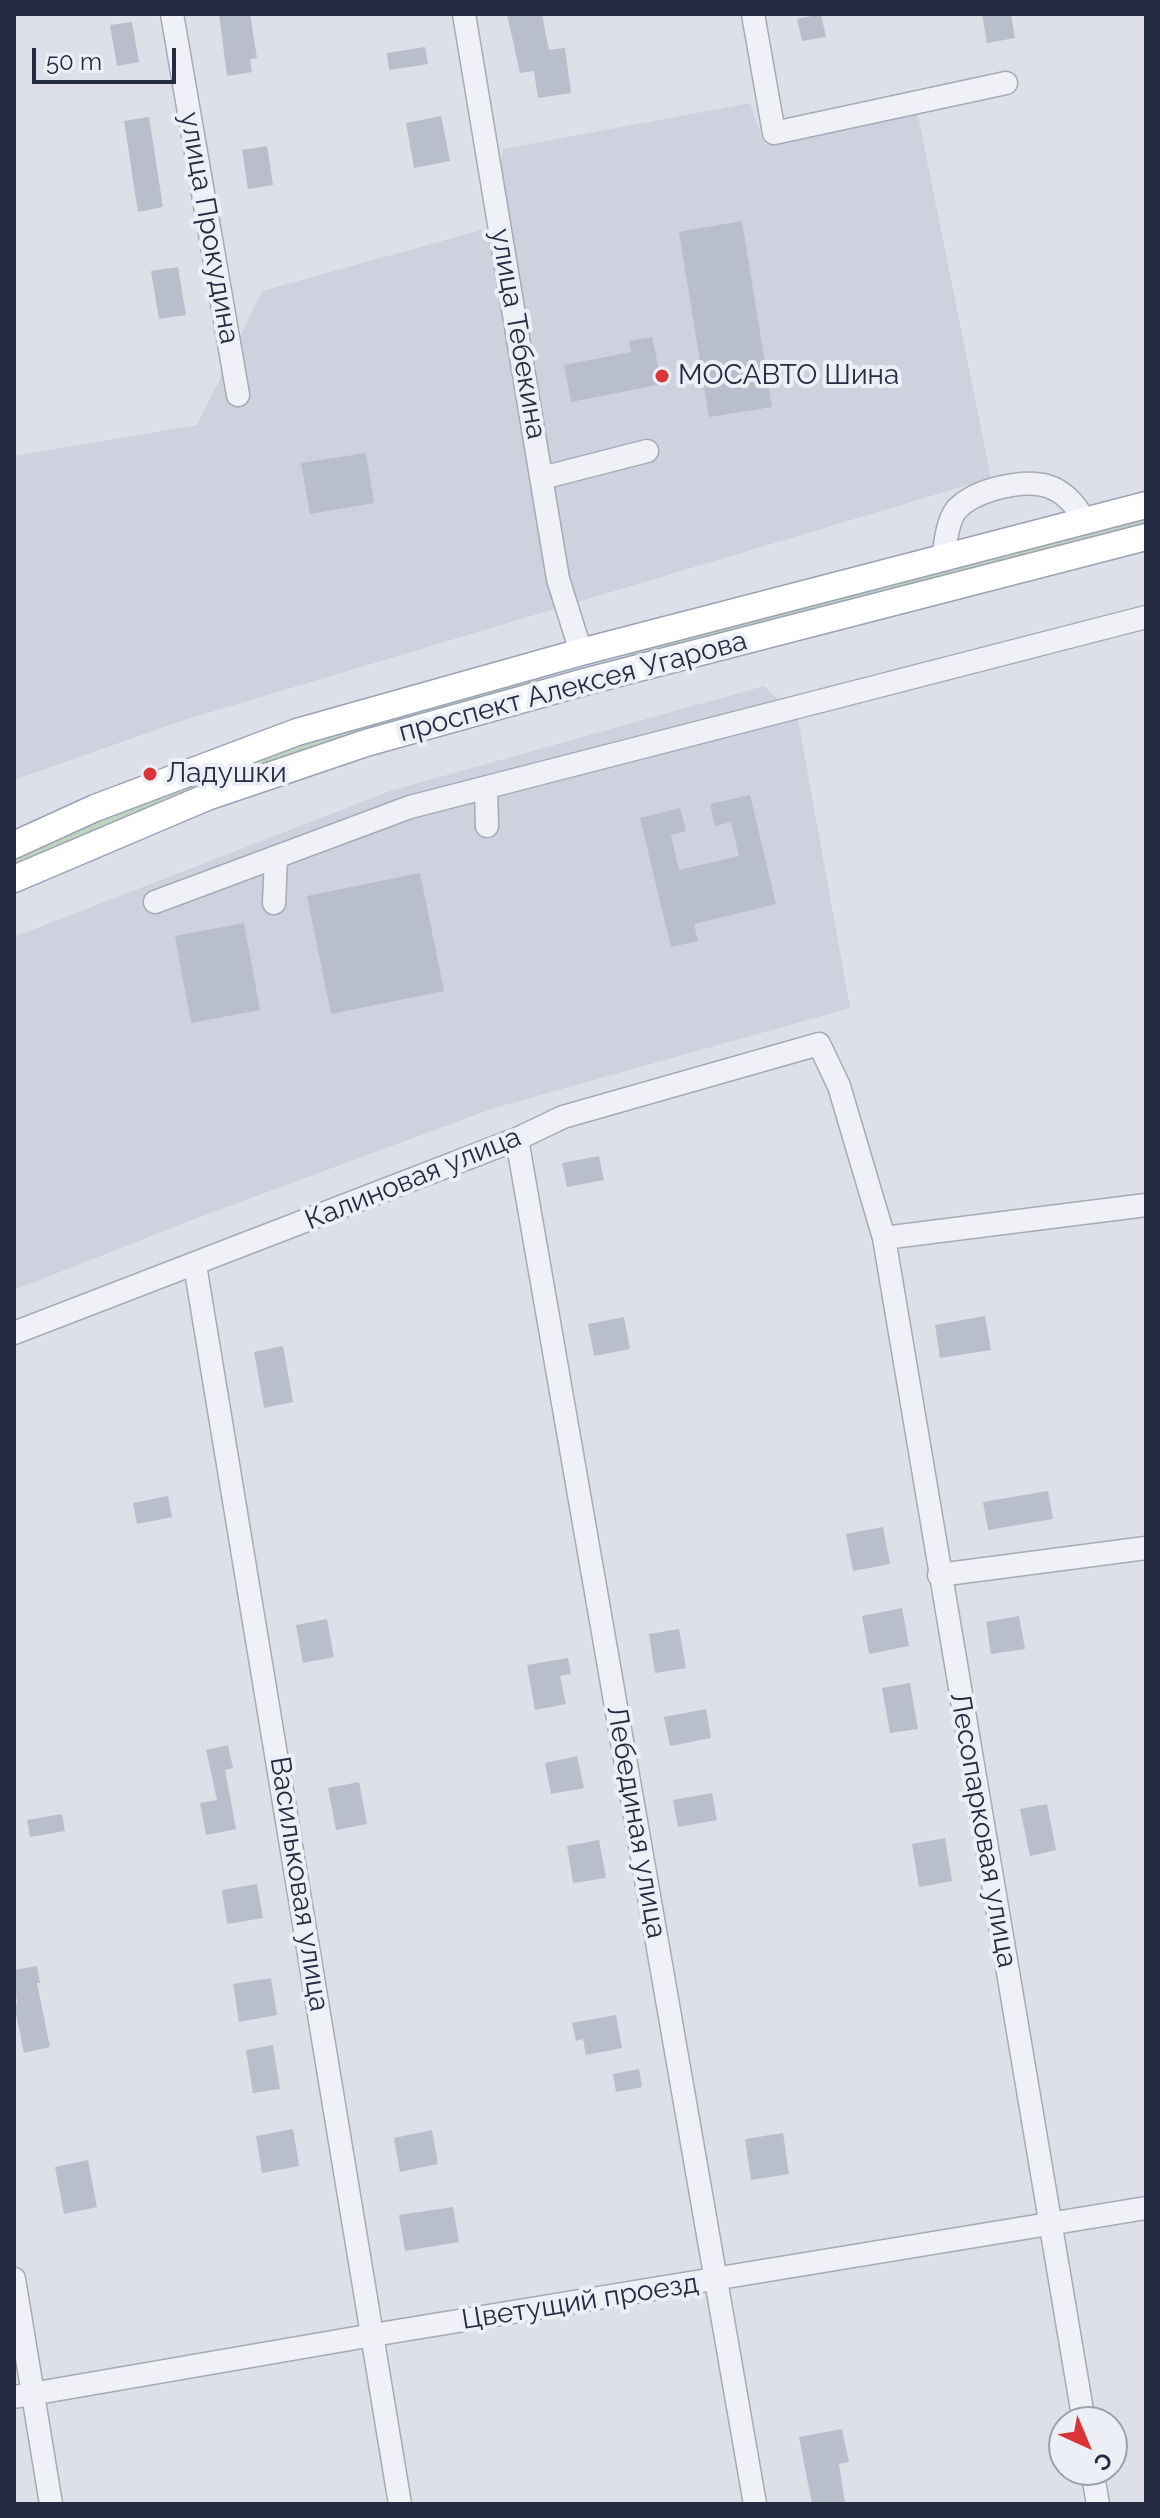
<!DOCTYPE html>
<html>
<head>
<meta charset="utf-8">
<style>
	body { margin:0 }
	#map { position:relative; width:1160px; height:2518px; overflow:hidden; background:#dde0e8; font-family:Raleway,sans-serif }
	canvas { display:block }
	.frame { position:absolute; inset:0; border:16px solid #252b41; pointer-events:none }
	.north { position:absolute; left:1048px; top:2406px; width:80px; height:80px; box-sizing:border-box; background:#eceff6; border:2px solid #9ca1ae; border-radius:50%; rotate:136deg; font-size:22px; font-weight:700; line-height:32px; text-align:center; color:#252b41 }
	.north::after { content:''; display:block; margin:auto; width:28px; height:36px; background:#dc3337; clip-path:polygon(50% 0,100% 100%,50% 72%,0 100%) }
	.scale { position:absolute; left:32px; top:48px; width:144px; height:36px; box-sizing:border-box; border:4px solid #252b41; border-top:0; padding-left:10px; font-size:24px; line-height:28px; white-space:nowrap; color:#252b41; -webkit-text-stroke:6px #eceff6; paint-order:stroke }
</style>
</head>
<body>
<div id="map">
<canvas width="1160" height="2518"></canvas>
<div class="frame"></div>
<div class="north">С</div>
<div class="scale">50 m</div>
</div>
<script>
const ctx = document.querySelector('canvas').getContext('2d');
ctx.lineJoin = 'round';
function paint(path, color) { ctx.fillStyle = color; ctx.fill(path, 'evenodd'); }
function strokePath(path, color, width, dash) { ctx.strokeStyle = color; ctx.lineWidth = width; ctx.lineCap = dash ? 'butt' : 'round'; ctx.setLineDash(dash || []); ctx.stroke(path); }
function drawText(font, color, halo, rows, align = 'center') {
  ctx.font = font + ' Raleway,sans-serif'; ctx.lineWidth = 8; ctx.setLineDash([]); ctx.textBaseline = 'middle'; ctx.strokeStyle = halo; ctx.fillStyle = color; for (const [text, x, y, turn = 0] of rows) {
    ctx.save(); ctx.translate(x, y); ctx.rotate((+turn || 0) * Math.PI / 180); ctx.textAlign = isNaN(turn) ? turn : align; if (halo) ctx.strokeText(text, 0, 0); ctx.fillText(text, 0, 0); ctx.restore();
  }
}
paint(new Path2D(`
	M750,103L765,145L917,111L991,478L184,720L14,780V456L197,425L262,291L492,227L503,149Z
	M764,686L798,719L850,1008L494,1108L197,1218L14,1290V937L390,791Z`), '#ced2de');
paint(new Path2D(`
	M1146,516V526L622,659L628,653Z
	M534,676L541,678L542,681L14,866V856C85,826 157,795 230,769C329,733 432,706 534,676Z`), '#c0d3bd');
paint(new Path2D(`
	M219,14H250L257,58L250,59L252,72L227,76Z
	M507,14H542L549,50L565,48L571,93L538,98L534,71L520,73Z
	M821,14L826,37L802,41L797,19Z
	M982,14H1011L1015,38L987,43Z
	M132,22L139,62L117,66L110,25Z
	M425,47L428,64L389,70L387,53Z
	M441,116L450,161L414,168L406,123Z
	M149,117L163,207L138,212L124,121Z
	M267,146L273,185L248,189L242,150Z
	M742,221L772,407L709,417L679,232Z
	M178,267L186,315L159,319L151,271Z
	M652,337L662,384L571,402L564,365L631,352L629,341Z
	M366,453L374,503L310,514L301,463Z
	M750,795L776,904L694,924L698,941L671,947L640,818L680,808L686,831L671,835L679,870L739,856L731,822L715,826L710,804Z
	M420,873L444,991L331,1014L307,896Z
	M244,923L260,1010L191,1023L175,936Z
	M599,1156L604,1180L567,1187L562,1163Z
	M985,1316L991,1350L940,1358L935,1325Z
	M624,1317L630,1349L594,1356L588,1324Z
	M283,1346L293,1402L264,1408L254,1352Z
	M1048,1491L1053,1519L988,1530L983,1502Z
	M168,1496L172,1517L137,1524L133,1503Z
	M883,1527L890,1564L853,1571L846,1534Z
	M902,1608L909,1646L869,1654L862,1616Z
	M1019,1616L1025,1649L991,1654L986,1622Z
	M327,1619L334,1657L303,1663L296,1625Z
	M679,1629L686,1668L655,1673L649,1634Z
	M568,1658L571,1674L560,1676L566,1704L535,1710L527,1665Z
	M910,1683L918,1729L890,1733L882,1688Z
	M706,1709L711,1738L670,1746L664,1717Z
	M228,1745L233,1768L225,1770L236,1829L206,1835L200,1803L217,1800L206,1750Z
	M577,1756L584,1788L551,1794L545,1763Z
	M359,1782L367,1824L336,1830L328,1788Z
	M712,1793L717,1820L678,1827L673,1800Z
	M1047,1804L1056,1850L1030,1856L1020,1809Z
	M62,1814L65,1831L30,1837L27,1820Z
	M945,1838L952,1881L919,1887L912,1844Z
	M599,1840L606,1878L573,1883L567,1846Z
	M257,1884L263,1918L227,1924L222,1890Z
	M37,1966L40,1983H37L50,2047L24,2053L14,2004H17L14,1970Z
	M271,1978L277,2015L239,2022L233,1984Z
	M616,2015L622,2048L586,2055L583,2039L576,2041L572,2023Z
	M273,2045L280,2089L253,2093L246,2050Z
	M639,2069L642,2087L616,2092L613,2074Z
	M293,2129L299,2166L262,2173L256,2136Z
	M432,2130L438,2164L400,2172L394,2138Z
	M783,2133L789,2174L751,2180L745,2139Z
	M88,2160L97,2207L64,2214L55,2167Z
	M453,2207L459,2242L405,2251L399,2215Z
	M842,2429L849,2462L839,2464L845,2504H812L799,2437Z`), '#b9becc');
const minor = new Path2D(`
	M172,14L238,395
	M464,14L558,579L581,652
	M753,14L774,133L1006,83
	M542,478L647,451
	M943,559C945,545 947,522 956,510C966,499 980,493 994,489C1035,478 1064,481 1085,522
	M486,788L487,826
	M155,902L410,807L1146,617
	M274,903L276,858
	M517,1139L755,2504
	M884,1238L1146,1205
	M195,1265L400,2504
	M14,1333L517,1139L563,1117L819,1044L839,1086L884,1238L1084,2422
	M939,1575L1146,1548
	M14,2279L51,2504
	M14,2397L373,2335L1146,2208
	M1092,2470L1098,2504`);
const major = new Path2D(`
	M14,845L95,808L297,732L581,652L1146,505
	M14,879L207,797L366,743L588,681L1146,537`);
strokePath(minor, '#a6aab6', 25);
strokePath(major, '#9ba2b5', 29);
strokePath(minor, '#f0f1f6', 22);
strokePath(major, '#fff', 26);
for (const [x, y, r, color] of [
	[662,376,8,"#dc3337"],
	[150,774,8,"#dc3337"]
]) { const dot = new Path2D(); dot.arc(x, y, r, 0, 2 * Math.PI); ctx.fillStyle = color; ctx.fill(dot); strokePath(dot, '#eceff6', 3); }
drawText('28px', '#252b41', '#eceff6', [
	["улица Прокудина",209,228,80],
	["улица Тебекина",518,334,80],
	["проспект Алексея Угарова",573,687,-15],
	["Калиновая улица",413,1179,-22],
	["Лебединая улица",636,1822,80],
	["Лесопарковая улица",983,1830,80],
	["Васильковая улица",299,1884,81],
	["Цветущий проезд",580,2302,-9]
]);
drawText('28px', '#252b41', '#eceff6', [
	["МОСАВТО Шина",678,376],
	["Ладушки",166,774]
], 'left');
</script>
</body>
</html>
